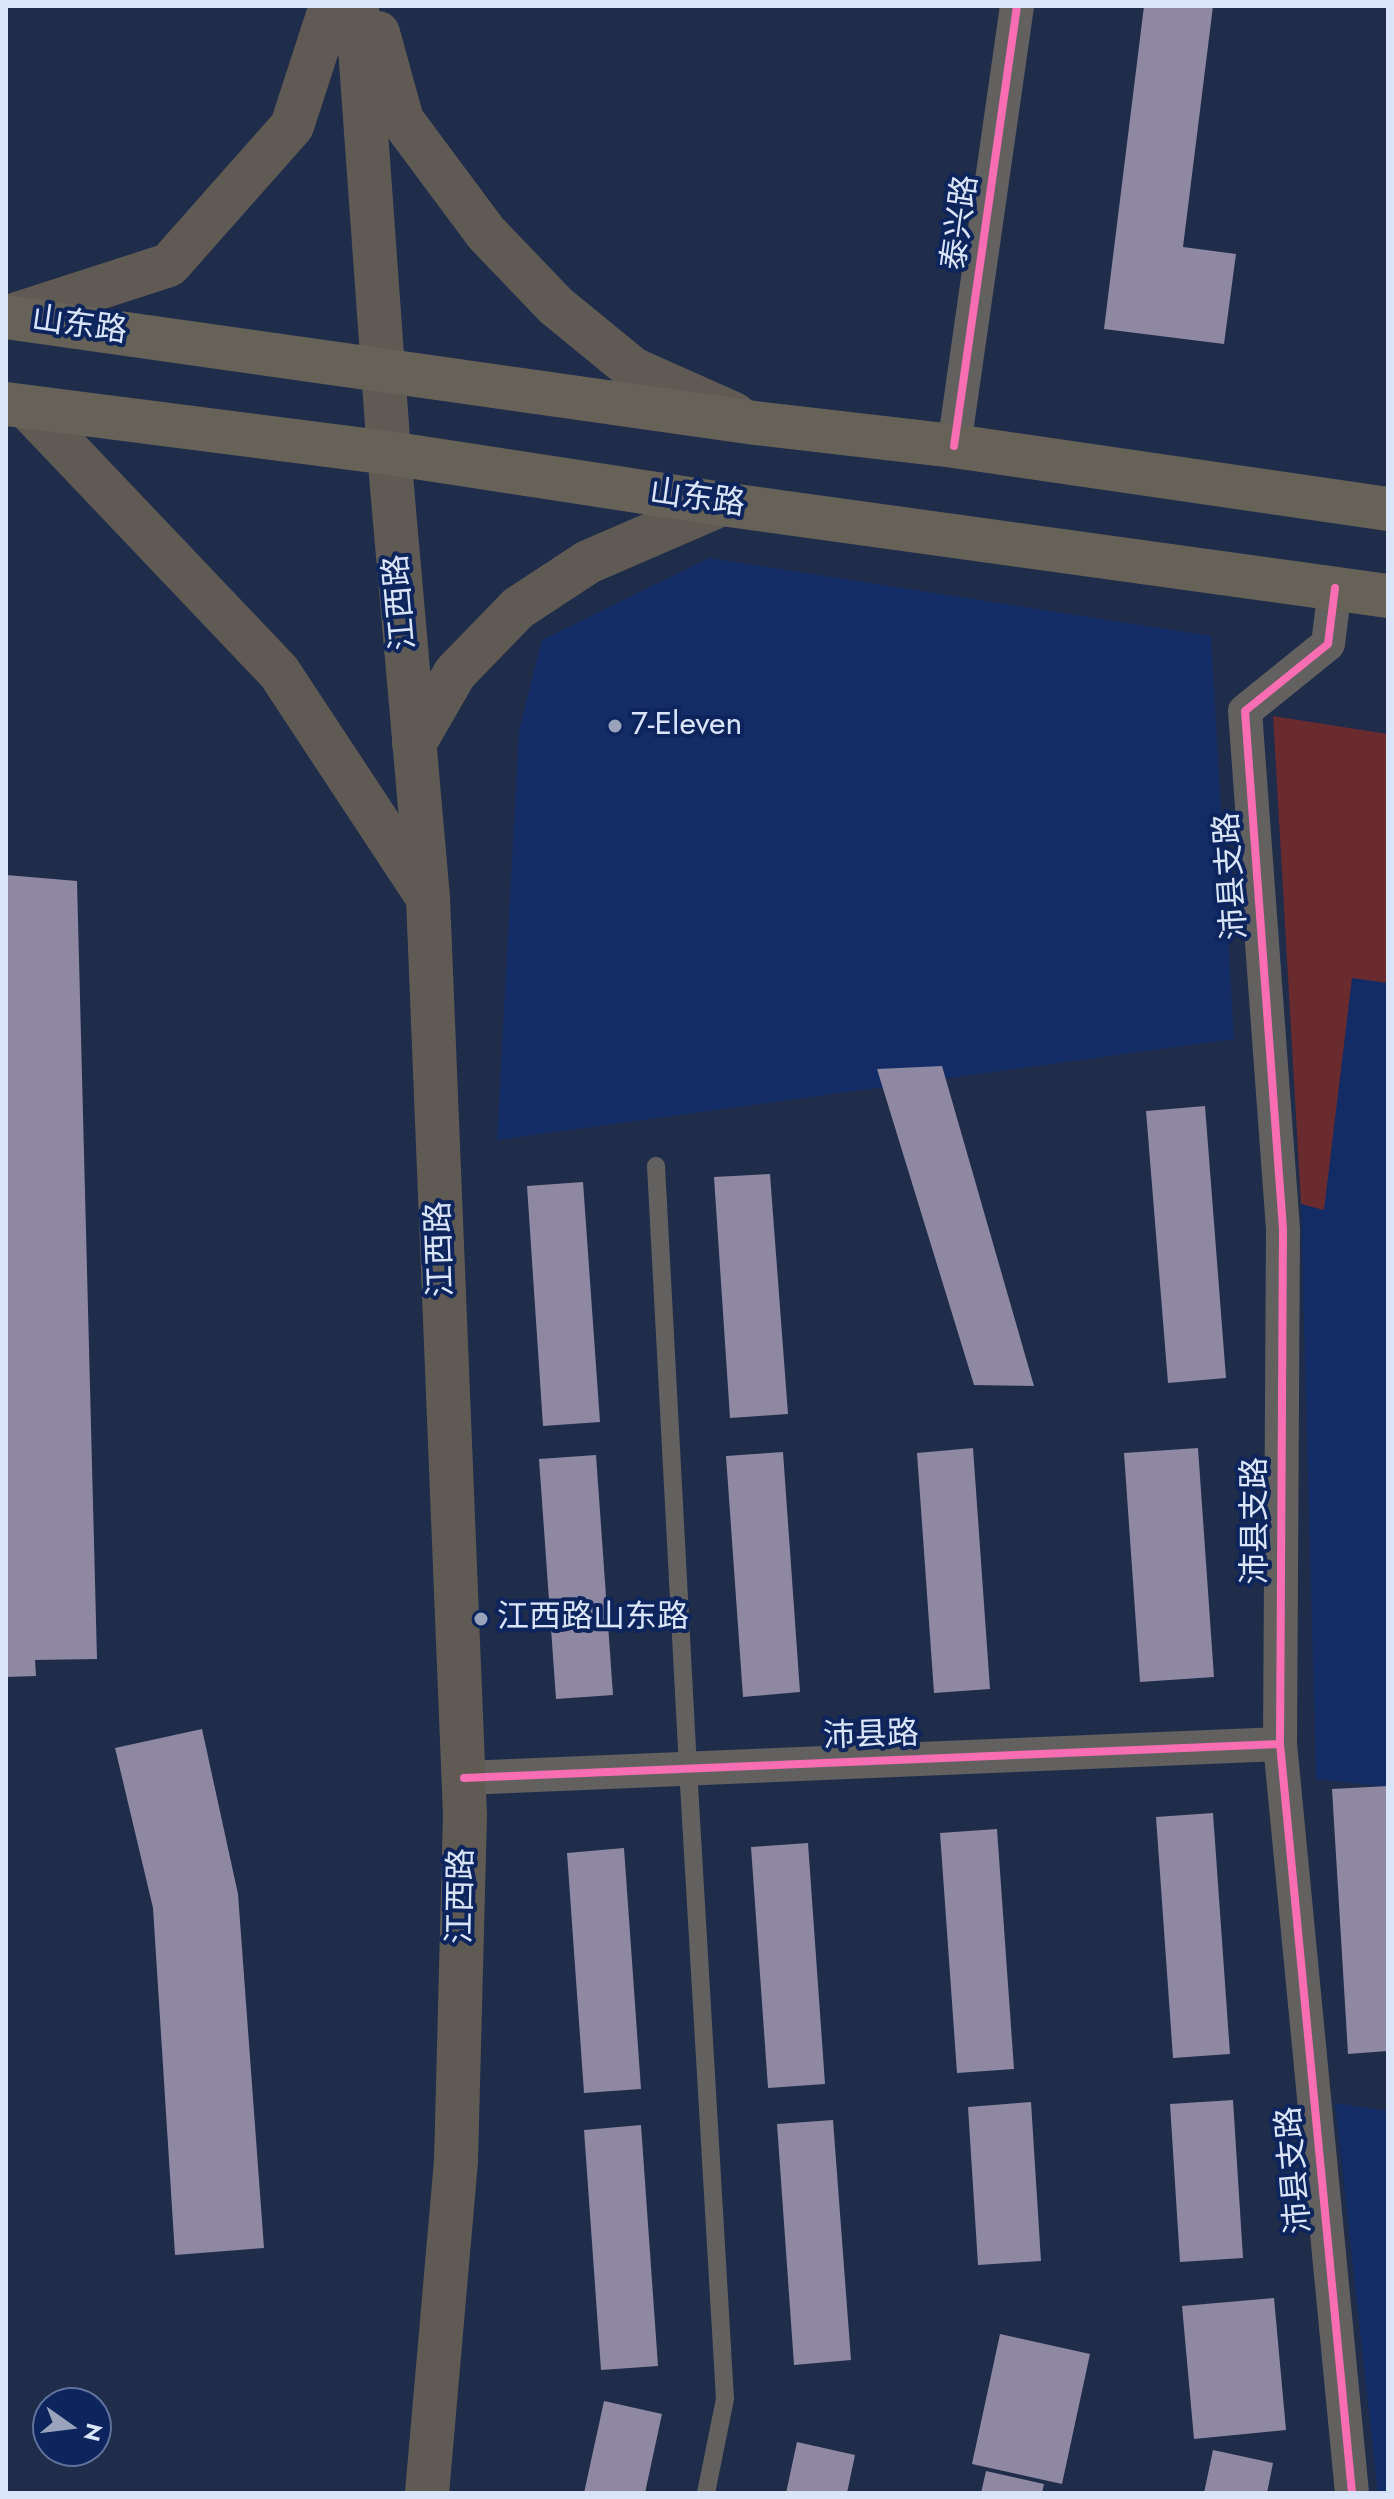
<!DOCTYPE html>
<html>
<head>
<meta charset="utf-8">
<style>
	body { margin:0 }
	#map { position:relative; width:1394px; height:2499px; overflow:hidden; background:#1f2c4a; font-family:Jost,sans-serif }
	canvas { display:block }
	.frame { position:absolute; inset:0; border:8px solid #dae5fa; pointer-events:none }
	.north { position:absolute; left:32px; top:2387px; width:80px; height:80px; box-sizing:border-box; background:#0d255c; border:2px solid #5f729b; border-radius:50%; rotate:104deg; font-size:22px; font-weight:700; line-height:32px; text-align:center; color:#dae5fa }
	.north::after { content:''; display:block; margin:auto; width:28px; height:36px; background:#99a4bc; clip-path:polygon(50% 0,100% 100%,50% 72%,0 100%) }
</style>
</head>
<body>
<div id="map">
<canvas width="1394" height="2499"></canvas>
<div class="frame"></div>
<div class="north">N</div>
</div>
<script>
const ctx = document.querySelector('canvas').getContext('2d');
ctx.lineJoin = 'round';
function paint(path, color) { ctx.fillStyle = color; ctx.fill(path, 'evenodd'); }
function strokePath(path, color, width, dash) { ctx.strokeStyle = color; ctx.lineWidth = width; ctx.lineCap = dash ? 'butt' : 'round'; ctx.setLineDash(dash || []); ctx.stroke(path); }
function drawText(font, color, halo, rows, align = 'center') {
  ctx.font = font + ' Jost,"Noto Sans SC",sans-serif'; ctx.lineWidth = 8; ctx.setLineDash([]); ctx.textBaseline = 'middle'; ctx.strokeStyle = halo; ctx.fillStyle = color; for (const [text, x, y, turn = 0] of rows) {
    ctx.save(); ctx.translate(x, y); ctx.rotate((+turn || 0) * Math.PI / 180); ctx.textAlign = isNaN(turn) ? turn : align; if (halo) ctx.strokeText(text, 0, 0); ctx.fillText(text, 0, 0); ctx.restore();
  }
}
paint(new Path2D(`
	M709,558L1211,636L1234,1039L497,1140L519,731L542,640Z
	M1273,716L1388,734V1787L1316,1779L1301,1204Z
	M1335,2103L1388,2111V2493H1378Z`), '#132c66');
paint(new Path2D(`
	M1273,716L1388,734V983L1352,978L1324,1210L1301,1204Z`), '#692b2e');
paint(new Path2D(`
	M1144,6H1213L1183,247L1236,254L1224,344L1104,329Z
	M6,875L77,881L97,1659L35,1660L36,1676L6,1677Z
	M942,1066L1034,1386L974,1385L877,1069Z
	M1205,1106L1226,1378L1168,1383L1146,1111Z
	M770,1174L788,1414L730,1418L714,1177Z
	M583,1182L600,1422L543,1426L527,1186Z
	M973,1448L990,1689L934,1693L917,1453Z
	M1198,1448L1214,1677L1140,1682L1124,1453Z
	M783,1452L800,1692L743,1697L726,1456Z
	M596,1455L613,1695L556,1699L539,1459Z
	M202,1729L238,1894L264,2248L175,2255L153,1908L115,1748Z
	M1388,1786V2051L1348,2054L1332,1789Z
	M1213,1813L1230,2054L1173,2058L1156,1817Z
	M997,1829L1014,2069L957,2073L940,1833Z
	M808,1843L825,2084L768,2088L751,1847Z
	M624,1848L641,2089L584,2093L567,1853Z
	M1233,2100L1243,2258L1180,2262L1170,2104Z
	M1031,2102L1041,2261L978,2265L968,2107Z
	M833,2120L851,2360L794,2365L777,2124Z
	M641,2125L658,2366L601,2370L584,2130Z
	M1274,2298L1286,2430L1194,2439L1182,2306Z
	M1000,2334L1090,2354L1062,2484L972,2464Z
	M604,2401L662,2414L645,2493H584Z
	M797,2442L855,2455L847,2493H786Z
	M1213,2450L1273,2463L1267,2493H1204Z
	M986,2471L1044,2484L1042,2493H981Z`), '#8e88a2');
strokePath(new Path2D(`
	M656,1166L688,1768L725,2399L706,2493`), '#62615f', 18);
strokePath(new Path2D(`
	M954,446L1017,6
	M1335,588L1328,644L1245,711L1283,1229L1280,1744L1352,2493
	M464,1778L1280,1744`), '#62615f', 34);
strokePath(new Path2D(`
	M357,6L389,453L428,898L465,1815L456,2161L427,2493
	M378,33L402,120L486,233L556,306L633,369L734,414
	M8,317L169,265L292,126L331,6
	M27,407L279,672L424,892
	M414,744L455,673L518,608L588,562L722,504`), '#5f5b54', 44);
strokePath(new Path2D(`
	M6,317L755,423L954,446L1388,509
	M6,404L389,453L722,504L1388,596`), '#666258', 44);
strokePath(new Path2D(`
	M954,446L1017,6
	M1335,588L1328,644L1245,711L1283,1229L1280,1744L1352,2493
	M464,1778L1280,1744`), '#f96db3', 8);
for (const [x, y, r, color] of [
	[615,726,8,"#99a4bc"],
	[481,1619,8,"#99a4bc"]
]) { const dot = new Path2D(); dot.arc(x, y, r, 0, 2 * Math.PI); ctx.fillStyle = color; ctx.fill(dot); strokePath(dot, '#0d255c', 3); }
drawText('32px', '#dae5fa', '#0d255c', [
	["泰兴路",962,223,-82],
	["山东路",79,327,8],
	["山东路",697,500,8],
	["江西路",402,602,-95],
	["沛县支路",1233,876,-94],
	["江西路",442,1249,-92],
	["沛县支路",1257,1521,-90],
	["沛县路",871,1737,-2],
	["江西路",463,1896,-89],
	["沛县支路",1296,2170,-95]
]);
drawText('32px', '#dae5fa', '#0d255c', [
	["7-Eleven",631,726],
	["江西路山东路",497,1619]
], 'left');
</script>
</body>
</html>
